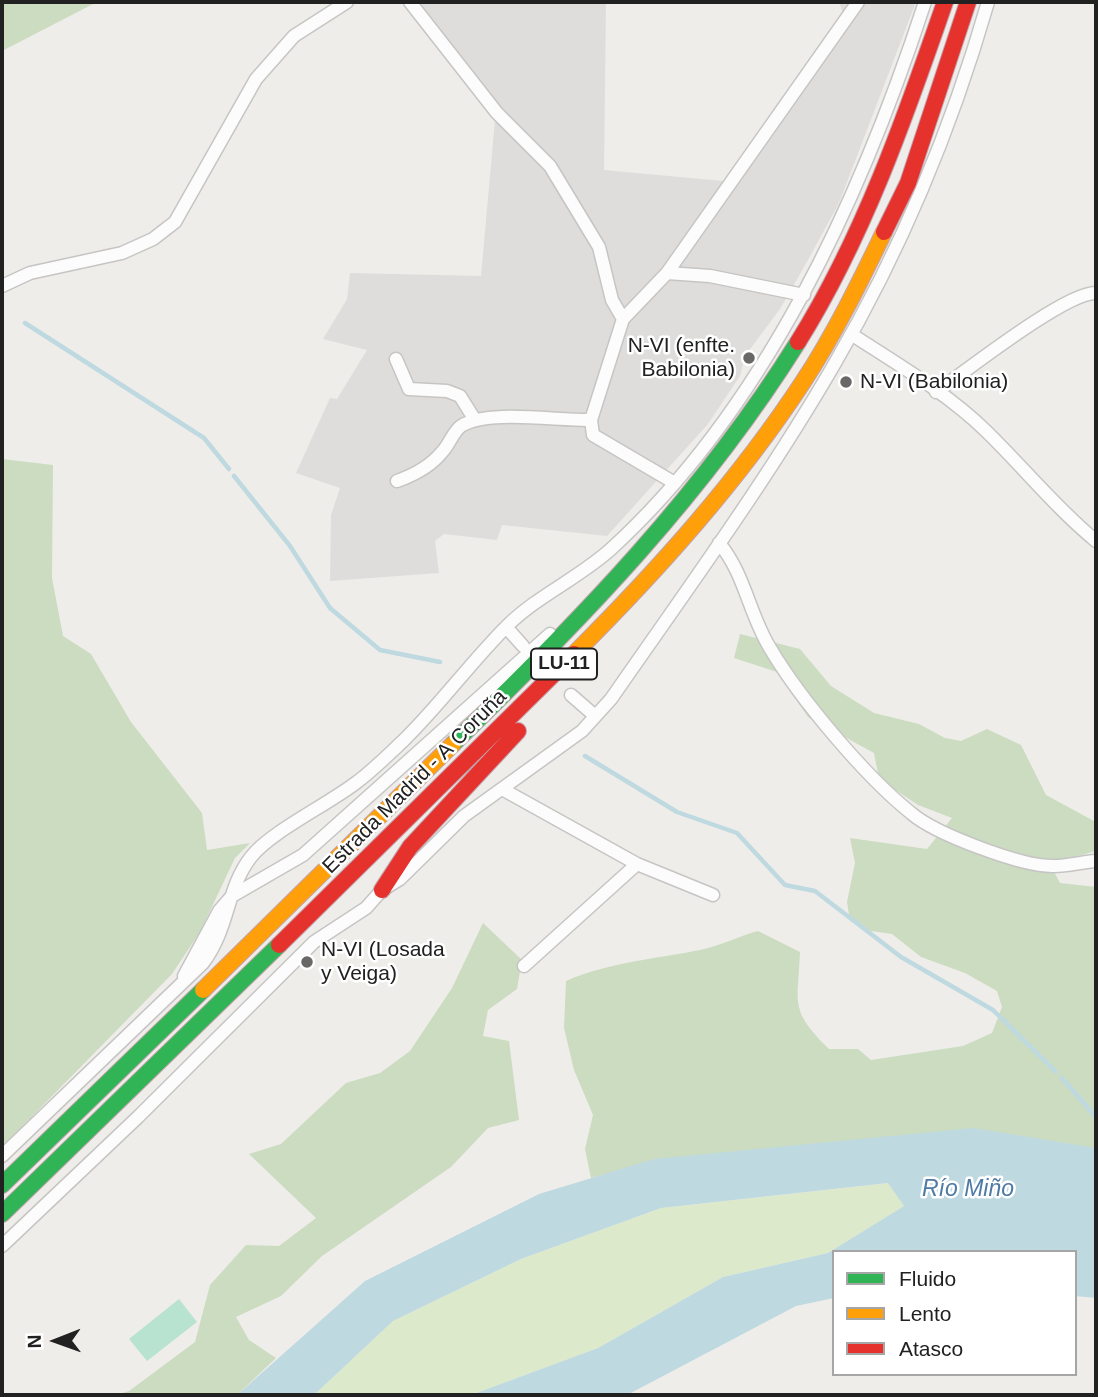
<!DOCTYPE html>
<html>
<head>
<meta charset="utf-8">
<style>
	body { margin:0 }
	#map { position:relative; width:1098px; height:1397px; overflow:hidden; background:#efedea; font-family:Arial,sans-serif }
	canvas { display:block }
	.frame { position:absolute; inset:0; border:4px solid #212121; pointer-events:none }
	.legend { position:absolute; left:832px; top:1250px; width:245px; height:126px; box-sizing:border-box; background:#fff; border:2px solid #a6a6a6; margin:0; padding:9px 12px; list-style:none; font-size:21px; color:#212121 }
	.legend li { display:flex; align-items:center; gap:14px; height:35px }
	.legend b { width:35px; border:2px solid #a6a6a6 }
	.north { position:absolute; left:21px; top:1306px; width:70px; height:70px; -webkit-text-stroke:5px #fff; paint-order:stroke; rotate:269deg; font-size:19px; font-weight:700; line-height:28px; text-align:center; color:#212121 }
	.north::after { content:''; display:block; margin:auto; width:24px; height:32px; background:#212121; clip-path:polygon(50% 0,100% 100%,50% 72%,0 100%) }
</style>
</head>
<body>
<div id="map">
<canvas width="1098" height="1397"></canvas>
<div class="frame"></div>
<ul class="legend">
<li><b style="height:9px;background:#30b455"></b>Fluido</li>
<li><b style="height:9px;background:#ff9f0a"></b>Lento</li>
<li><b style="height:9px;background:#e5322d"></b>Atasco</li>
</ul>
<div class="north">N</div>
</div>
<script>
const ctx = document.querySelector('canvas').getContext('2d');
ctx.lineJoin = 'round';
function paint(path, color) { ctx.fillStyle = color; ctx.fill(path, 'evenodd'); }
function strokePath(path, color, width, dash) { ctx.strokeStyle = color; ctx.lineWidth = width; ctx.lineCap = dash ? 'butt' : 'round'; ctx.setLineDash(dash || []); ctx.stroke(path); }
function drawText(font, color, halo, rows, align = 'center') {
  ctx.font = font + ' Arial,sans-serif'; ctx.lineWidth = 5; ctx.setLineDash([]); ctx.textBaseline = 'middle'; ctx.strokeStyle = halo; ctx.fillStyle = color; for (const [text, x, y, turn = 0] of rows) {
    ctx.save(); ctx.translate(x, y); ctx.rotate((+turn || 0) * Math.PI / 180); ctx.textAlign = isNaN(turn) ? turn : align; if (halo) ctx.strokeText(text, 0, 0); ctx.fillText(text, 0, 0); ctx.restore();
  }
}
paint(new Path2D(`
	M405,2H606L604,170L723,181L843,14L839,2H916L839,203L808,260L780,309L745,356L740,376L708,424L607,536L502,525L497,540L444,534L435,541L439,573L330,581L331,515L340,488L296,473L330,398L337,399L367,350L323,339L347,299L350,273L481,276L495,120Z`), '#dedddb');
paint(new Path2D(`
	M889,1183L904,1206L828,1253L723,1277L598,1348L471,1395H314L393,1321L521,1259L661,1208Z`), '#dceacb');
paint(new Path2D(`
	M2,2H97L2,51Z
	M2,459L53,465L52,578L63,636L91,654L131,722L202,813L207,850L250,843L235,858L200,932L172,974L2,1147Z
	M740,634L800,649L831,686L874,713L919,724L945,738L961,741L987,729L1021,745L1046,795L1094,821L1096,851L1050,864L1060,883L1096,887V1157L610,1173L591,1178L585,1149L593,1115L574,1070L564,1028L566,981C610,962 655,959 700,950C720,946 739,936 758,931L800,952C798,1005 789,1009 829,1049H858L871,1060L963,1046L992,1033L1002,1007L997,991L965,973L921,957L892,934L871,931L850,921L847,902L855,863L850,838L927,849L952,818L918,805L879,779L874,753L808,717L777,672L734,658Z
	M483,923L522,960L517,989L488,1010L483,1036L509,1041L519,1120L488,1128L451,1167L322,1256L281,1296L236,1317L249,1340L276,1358L237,1395H116L129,1391L195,1342L210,1285L246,1245L279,1246L316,1218L249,1154L281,1144L346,1083L380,1073L410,1051L452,988Z`), '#cbdcc1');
paint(new Path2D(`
	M179,1299L197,1322L147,1361L129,1339Z`), '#b7e3d0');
paint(new Path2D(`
	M973,1128L1096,1148V1298L1075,1296V1252H834V1298L796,1306L627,1395H471L598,1348L723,1277L828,1253L904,1206L888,1183L661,1208L521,1259L393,1321L314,1395H237L365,1281L539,1194L654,1159Z`), '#bfd9e0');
strokePath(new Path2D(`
	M25,323L204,438L229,469
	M234,476L290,546L330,608L380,650L440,662
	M585,756L677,812L737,833L785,885L815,891L901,957L993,1010L1056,1072
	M1062,1078L1096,1117`), '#bfd9e0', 4.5);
const street = new Path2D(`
	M410,2L497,113L550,166L599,247L612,300L623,319
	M667,273L858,2
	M2,286L30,273L122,253L153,239L175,222L256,79L294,36L347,2
	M851,334C897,364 947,393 986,431C1023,467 1056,508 1096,541
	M396,359L409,389L447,391L460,396L475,420
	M936,392C966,371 1066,292 1096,293
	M591,420L623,319L667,273L710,276L804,295
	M397,481C414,475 430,467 442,452C449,445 453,432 461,426C488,409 558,421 591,420L593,435L673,482
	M719,543C745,574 749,614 770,648C800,699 865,776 911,813C935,834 1023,867 1054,866C1068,866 1082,862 1096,861
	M506,627L523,646
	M571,695L594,715
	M502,789L637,864L713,895
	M524,966L637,864
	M184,976L219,911L232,896L303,855L550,634
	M2,1156L203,963C230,927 226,889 251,857C270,832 329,804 357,782C373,770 388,755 403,741C440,705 470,663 507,626C537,596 579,578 611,549C766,407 861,198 925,2
	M2,1246L138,1117L314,942L366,908L382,890L400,879L464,816L582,731L611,699C688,588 768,479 835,363C901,250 952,127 988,2`);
const fast = new Path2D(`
	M453,744C581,620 703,494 798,342
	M2,1185L203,990
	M2,1214L279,945`);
const slow = new Path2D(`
	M574,654C658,570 738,481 803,382C834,335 860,282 884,232
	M203,990L453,744`);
const jam = new Path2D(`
	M884,232L908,183L968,2
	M798,342C863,238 905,118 945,2
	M382,890L410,847L518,731
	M279,945L574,654`);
strokePath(street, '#c6c5c4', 15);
strokePath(fast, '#c3a2ac', 18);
strokePath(slow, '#c3a2ac', 18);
strokePath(jam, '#c3a2ac', 18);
strokePath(street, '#fdfcfc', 12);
strokePath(fast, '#30b455', 16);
strokePath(slow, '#ff9f0a', 16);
strokePath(jam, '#e5322d', 16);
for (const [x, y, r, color] of [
	[749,358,7,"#696867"],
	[846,382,7,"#696867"],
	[307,962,7,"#696867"]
]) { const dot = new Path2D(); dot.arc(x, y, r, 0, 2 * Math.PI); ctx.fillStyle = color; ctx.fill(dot); strokePath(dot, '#fff', 2.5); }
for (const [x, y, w] of [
	[564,664,66]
]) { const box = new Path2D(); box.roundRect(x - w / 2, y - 15.5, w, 31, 5); ctx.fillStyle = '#fff'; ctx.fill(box); strokePath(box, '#212121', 2); }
drawText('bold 19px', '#212121', null, [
	["LU-11",564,664]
]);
drawText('21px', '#212121', '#fff', [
	["N-VI (enfte.",735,346,"right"],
	["Babilonia)",735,370,"right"],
	["N-VI (Babilonia)",860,382],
	["N-VI (Losada",321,950],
	["y Veiga)",321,974]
], 'left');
drawText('21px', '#212121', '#fff', [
	["Estrada Madrid - A Coruña",415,782,-45]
]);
drawText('italic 23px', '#4e7aa5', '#fff', [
	["Río Miño",968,1190]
]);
</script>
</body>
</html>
